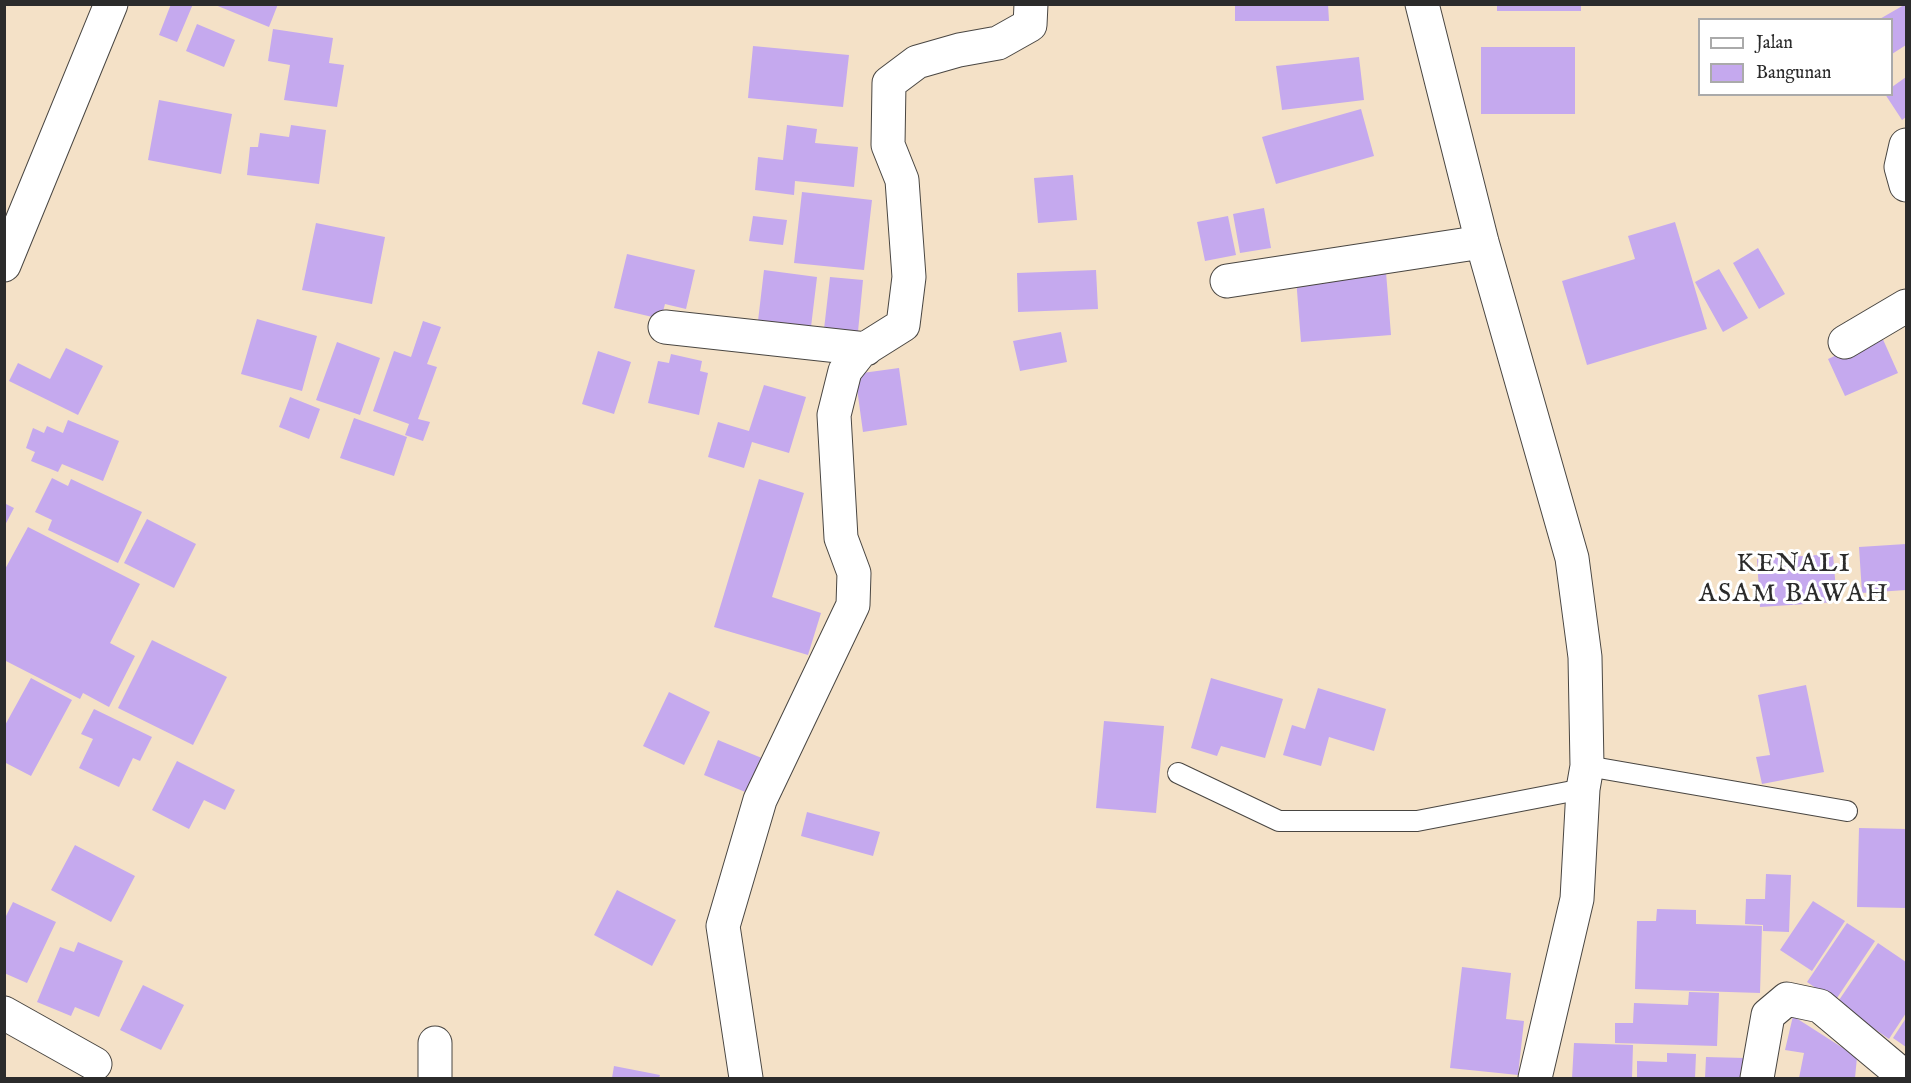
<!DOCTYPE html>
<html>
<head>
<meta charset="utf-8">
<style>
	body { margin:0 }
	#map { position:relative; width:1911px; height:1083px; overflow:hidden; background:#f4e1c7; font-family:"IM FELL English",serif }
	canvas { display:block }
	.frame { position:absolute; inset:0; border:6px solid #2b2b2b; pointer-events:none }
	.legend { position:absolute; left:1698px; top:18px; width:195px; height:78px; box-sizing:border-box; background:#fff; border:2px solid #aaa; margin:0; padding:8px 10px; list-style:none; font-size:18px; color:#2b2b2b }
	.legend li { display:flex; align-items:center; gap:12px; height:30px }
	.legend b { width:30px; border:2px solid #aaa }
</style>
</head>
<body>
<div id="map">
<canvas width="1911" height="1083"></canvas>
<div class="frame"></div>
<ul class="legend">
<li><b style="height:8px;background:#fff"></b>Jalan</li>
<li><b style="height:16px;background:#c5a9ee"></b>Bangunan</li>
</ul>
</div>
<script>
const ctx = document.querySelector('canvas').getContext('2d');
ctx.lineJoin = 'round';
function paint(path, color) { ctx.fillStyle = color; ctx.fill(path, 'evenodd'); }
function strokePath(path, color, width, dash) { ctx.strokeStyle = color; ctx.lineWidth = width; ctx.lineCap = dash ? 'butt' : 'round'; ctx.setLineDash(dash || []); ctx.stroke(path); }
function drawText(font, color, halo, rows, align = 'center') {
  ctx.font = font + ' "IM FELL English",serif'; ctx.lineWidth = 6; ctx.setLineDash([]); ctx.textBaseline = 'middle'; ctx.strokeStyle = halo; ctx.fillStyle = color; for (const [text, x, y, turn = 0] of rows) {
    ctx.save(); ctx.translate(x, y); ctx.rotate((+turn || 0) * Math.PI / 180); ctx.textAlign = isNaN(turn) ? turn : align; if (halo) ctx.strokeText(text, 0, 0); ctx.fillText(text, 0, 0); ctx.restore();
  }
}
paint(new Path2D(`
	M171,4H193L177,42L159,35Z
	M213,4H278L269,27Z
	M1235,4H1328L1329,21H1235Z
	M1497,5H1581V11H1497Z
	M1904,5H1906V45L1892,54V20H1878Z
	M197,24L235,40L224,67L186,51Z
	M273,29L333,38L329,63L344,65L337,107L284,100L290,65L268,61Z
	M753,46L849,55L843,107L748,98Z
	M1481,47H1575V114H1481Z
	M1359,57L1364,100L1282,110L1276,66Z
	M1906,77V117L1902,120L1885,94H1892V87Z
	M159,100L232,114L221,174L148,160Z
	M1361,109L1374,156L1276,184L1262,137Z
	M291,125L326,130L319,184L247,175L250,147H258L260,133L289,137Z
	M787,125L817,129L815,143L858,147L854,187L795,181L794,195L755,190L758,157L783,160Z
	M1073,175L1077,220L1038,223L1034,178Z
	M802,192L872,200L864,270L794,263Z
	M1264,208L1271,248L1240,253L1233,214Z
	M753,216L787,220L783,245L749,241Z
	M1228,216L1236,255L1205,261L1197,222Z
	M1675,222L1707,329L1587,365L1562,281L1635,259L1628,236Z
	M316,223L385,237L372,304L302,290Z
	M1758,248L1785,294L1759,309L1733,263Z
	M627,254L695,270L686,309L665,304L661,319L614,308Z
	M1719,269L1748,318L1723,332L1695,282Z
	M764,270L817,277L811,327L758,321Z
	M1096,270L1098,309L1018,312L1017,273Z
	M1386,272L1391,335L1301,342L1296,278Z
	M830,277L863,280L857,342L823,338Z
	M257,319L317,336L302,391L241,374Z
	M423,321L441,327L427,364L437,367L418,419L430,422L423,441L405,435L409,424L373,411L394,351L411,357Z
	M1061,332L1067,362L1020,371L1013,341Z
	M1881,335L1898,373L1845,396L1828,359Z
	M337,342L380,358L360,415L316,400Z
	M66,348L103,366L78,415L9,381L18,363L50,379Z
	M598,351L631,362L614,414L582,404Z
	M671,354L702,361L700,371L708,373L699,415L648,403L658,361L669,363Z
	M899,368L907,425L863,432L855,374Z
	M764,385L806,397L789,453L752,442L744,468L708,457L718,422L749,431Z
	M290,397L320,409L309,439L279,427Z
	M354,418L407,437L394,476L340,458Z
	M68,420L119,441L103,481L62,464L58,472L31,461L35,452L26,448L33,428L44,433L47,426L63,433Z
	M52,478L68,486L71,479L142,512L118,563L48,530L52,520L35,512Z
	M759,479L804,493L772,597L821,613L808,655L714,627Z
	M4,503L14,508L4,527Z
	M147,519L196,544L174,588L124,563Z
	M28,527L140,584L110,643L135,656L109,707L83,693L80,699L4,660V571Z
	M1906,544V590L1862,593L1859,547Z
	M1833,554L1837,602L1760,607L1757,559Z
	M152,640L227,677L193,745L118,708Z
	M31,678L72,700L31,776L4,762V727Z
	M1211,678L1283,699L1265,758L1221,746L1217,756L1191,748Z
	M1806,685L1824,772L1762,784L1756,757L1770,755L1758,695Z
	M1318,688L1386,709L1374,751L1329,737L1321,766L1283,755L1292,725L1305,729Z
	M669,692L710,712L684,765L643,746Z
	M94,709L152,737L140,761L133,758L119,787L79,768L93,739L81,734Z
	M1104,721L1164,726L1156,813L1096,808Z
	M718,740L769,761L755,796L704,775Z
	M177,761L235,790L225,810L204,800L189,829L152,810Z
	M807,812L880,832L873,856L801,836Z
	M1859,828L1906,829V908L1857,907Z
	M75,845L135,876L111,922L51,890Z
	M1766,874L1791,875L1789,932L1763,931V925L1745,924L1746,899H1765Z
	M617,890L676,920L652,966L594,935Z
	M1813,901L1845,921L1812,971L1780,950Z
	M13,902L56,922L27,983L4,973V920Z
	M1657,909L1696,910V924L1762,926L1760,993L1635,989L1637,921H1656Z
	M1847,923L1875,941L1835,1001L1807,982Z
	M78,942L123,961L99,1017L75,1007L71,1016L37,1002L60,947L74,952Z
	M1878,943L1906,962V1013L1889,1039L1837,1003Z
	M1462,967L1511,973L1506,1019L1524,1021L1518,1075L1450,1068Z
	M143,985L184,1005L161,1050L120,1030Z
	M1689,992L1719,993L1717,1046L1615,1043V1023H1633L1634,1003L1688,1005Z
	M1793,1016L1857,1057L1855,1078H1799L1804,1053L1785,1050Z
	M1906,1018V1047L1893,1038Z
	M1574,1043L1633,1045L1632,1078H1572Z
	M1667,1053L1696,1054L1695,1078H1637V1061L1667,1062Z
	M1706,1057L1745,1058L1744,1078H1705Z
	M614,1066L660,1075L659,1078H612Z`), '#c5a9ee');
const service = new Path2D(`
	M1587,766L1847,811
	M1178,773L1279,821H1417L1583,789`);
const minor = new Path2D(`
	M1422,4L1482,242L1572,558L1585,657L1587,766L1583,789L1577,899L1535,1078
	M1906,145L1901,167L1906,185
	M1227,281L1482,242
	M665,327L866,349
	M1845,342L1906,306
	M4,1013L95,1064
	M435,1078V1043
	M746,1078L723,926L760,800L853,605L854,573L841,538L834,415L845,371L860,352L903,325L909,277L902,180L888,145L889,83L917,62L959,50L998,43L1030,25L1031,4
	M1757,1078L1768,1015L1787,999L1820,1006L1906,1078`);
const trunk = new Path2D(`
	M4,265L111,4`);
strokePath(service, '#494642', 22);
strokePath(minor, '#494642', 35);
strokePath(trunk, '#494642', 35);
strokePath(service, '#fff', 20);
strokePath(minor, '#fff', 33);
strokePath(trunk, '#fff', 33);
ctx.letterSpacing = '1.5px';
drawText('26px', '#2b2b2b', '#fff', [
	["KENALI",1794,566],
	["ASAM BAWAH",1794,596]
]);
ctx.letterSpacing = '0px';
</script>
</body>
</html>
